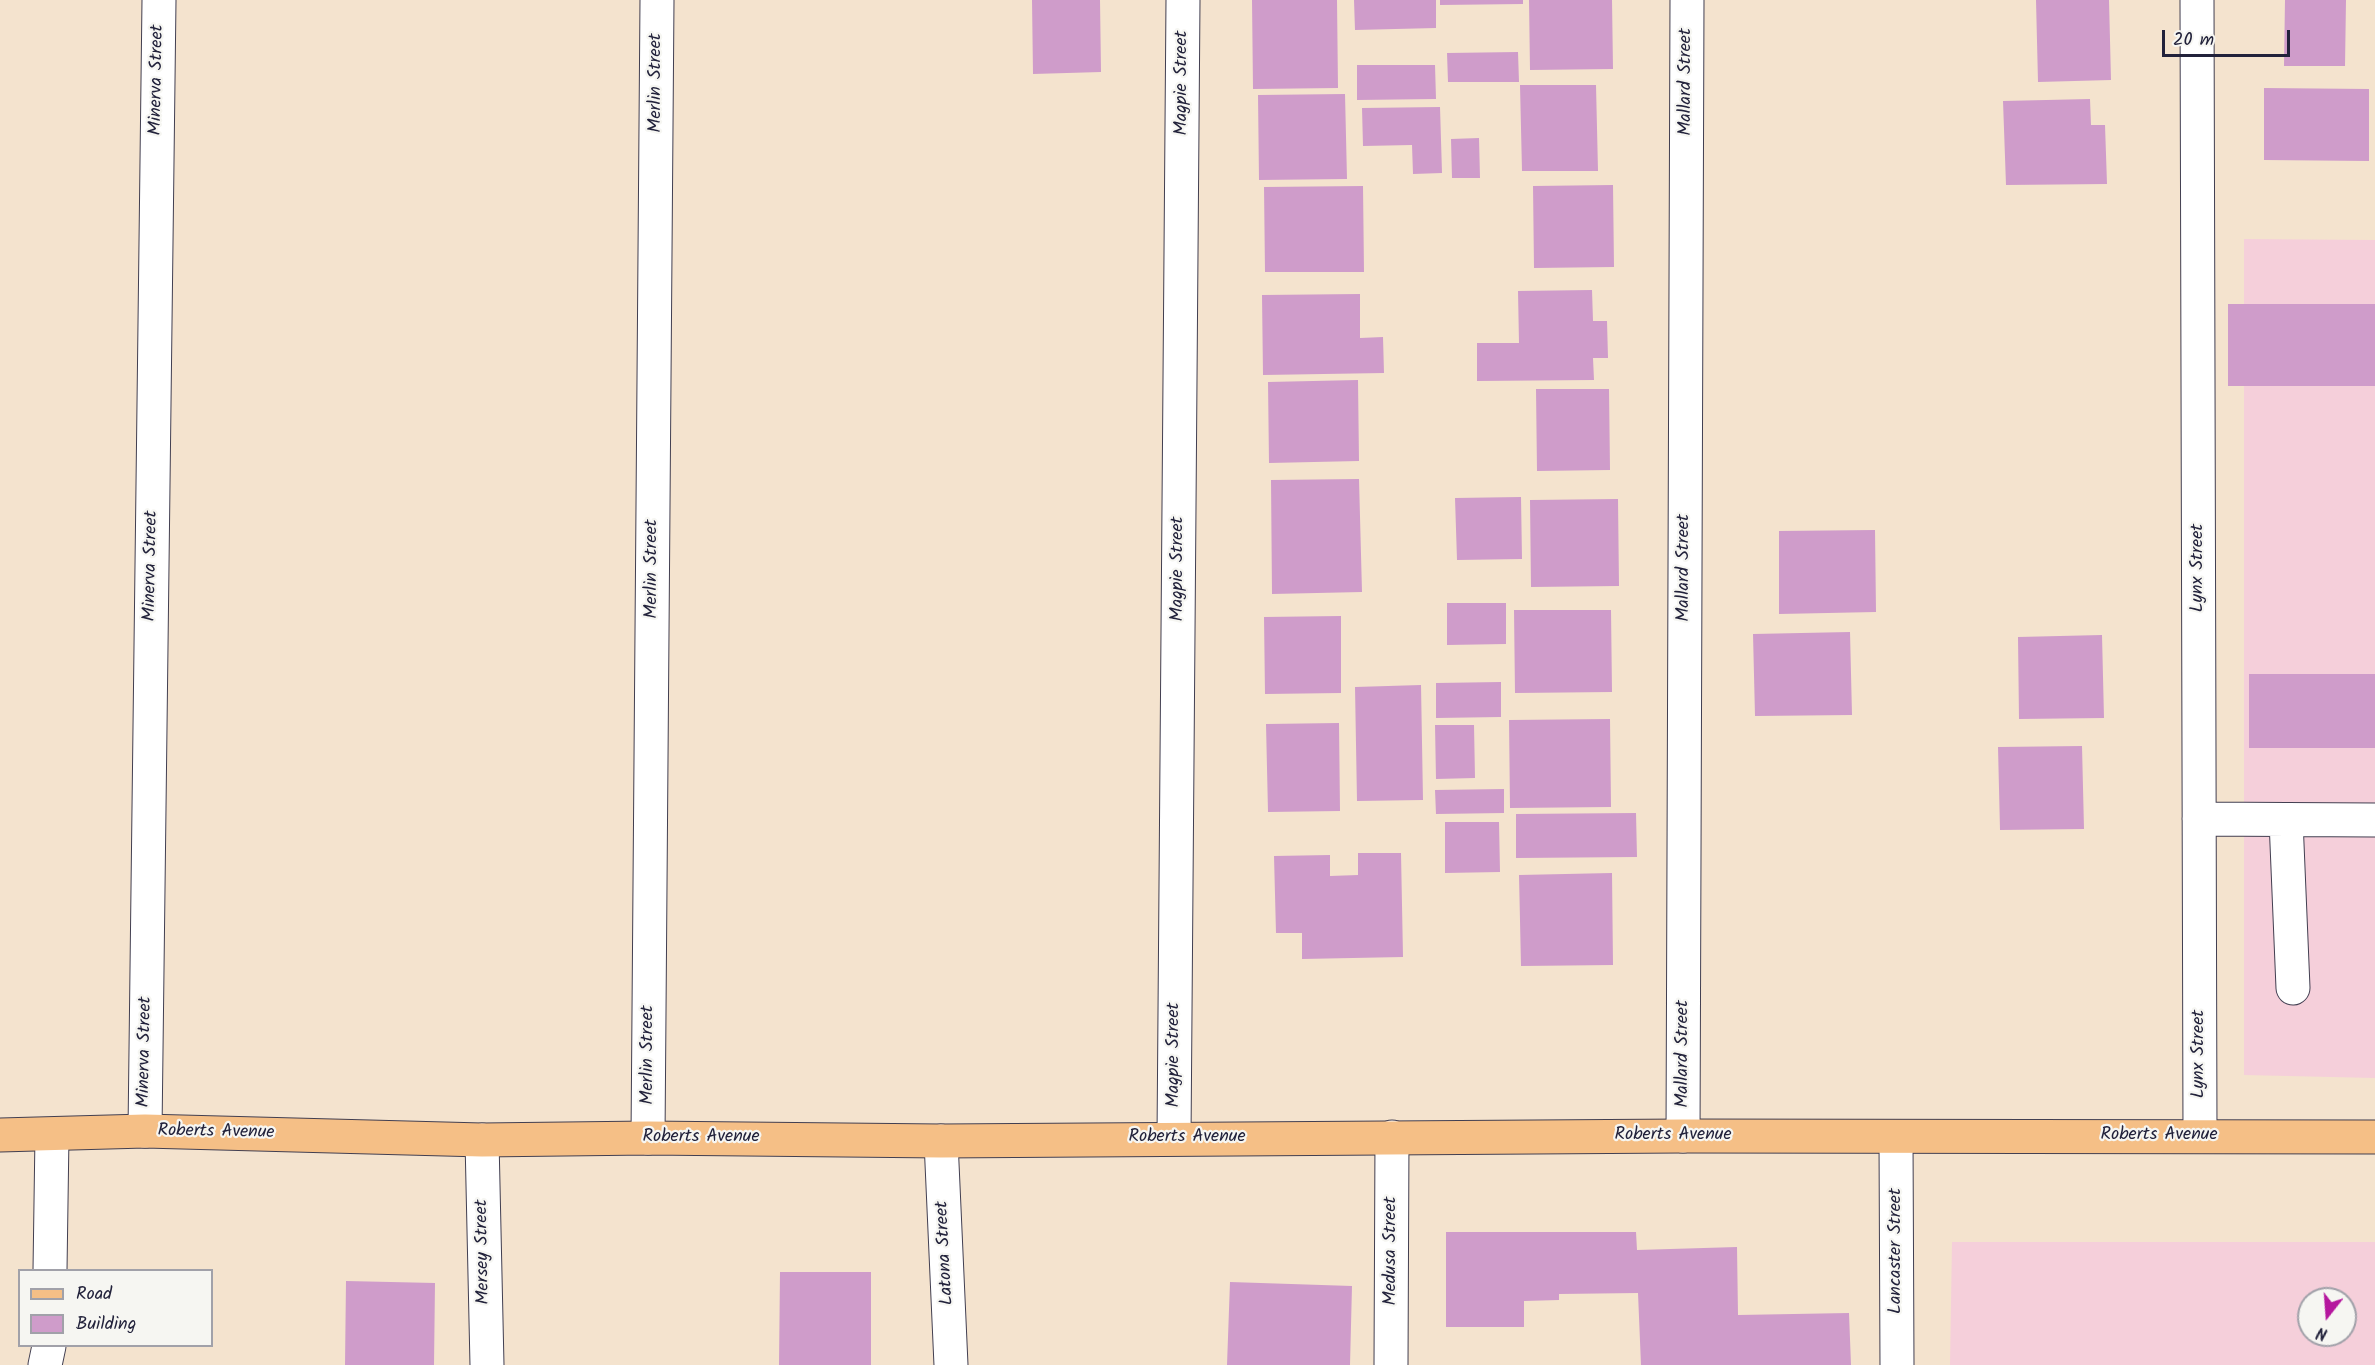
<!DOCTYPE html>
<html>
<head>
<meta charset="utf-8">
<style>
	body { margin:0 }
	#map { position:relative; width:2375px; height:1365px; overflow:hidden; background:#f4e3ce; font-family:Kalam,sans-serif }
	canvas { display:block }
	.legend { position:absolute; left:18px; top:1269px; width:195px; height:78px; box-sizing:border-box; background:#f6f6f2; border:2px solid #a1a1a9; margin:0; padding:8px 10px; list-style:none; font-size:18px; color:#22223b }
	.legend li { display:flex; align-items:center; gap:12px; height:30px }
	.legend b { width:30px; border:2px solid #a1a1a9 }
	.north { position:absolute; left:2297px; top:1287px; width:60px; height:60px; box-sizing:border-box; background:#f6f6f2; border:2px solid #a1a1a9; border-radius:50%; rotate:197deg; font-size:16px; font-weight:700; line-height:24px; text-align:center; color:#22223b }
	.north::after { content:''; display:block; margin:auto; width:21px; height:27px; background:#b5179e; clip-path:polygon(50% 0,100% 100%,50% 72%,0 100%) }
	.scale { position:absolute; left:2162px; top:30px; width:128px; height:27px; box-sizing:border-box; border:3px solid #22223b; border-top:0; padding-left:8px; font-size:18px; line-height:21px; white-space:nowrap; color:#22223b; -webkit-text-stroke:4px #f6f6f2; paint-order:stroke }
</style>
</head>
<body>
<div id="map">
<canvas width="2375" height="1365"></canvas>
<ul class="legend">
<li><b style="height:8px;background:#f5bf86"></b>Road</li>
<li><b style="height:16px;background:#cf9cca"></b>Building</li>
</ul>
<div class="north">N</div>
<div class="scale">20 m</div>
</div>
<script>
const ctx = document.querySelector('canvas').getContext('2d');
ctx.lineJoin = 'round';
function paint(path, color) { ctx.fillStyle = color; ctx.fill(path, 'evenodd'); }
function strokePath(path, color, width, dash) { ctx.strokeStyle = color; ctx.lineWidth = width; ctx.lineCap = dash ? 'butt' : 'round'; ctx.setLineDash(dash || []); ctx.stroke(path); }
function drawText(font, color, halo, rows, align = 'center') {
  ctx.font = font + ' Kalam,sans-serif'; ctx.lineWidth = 4.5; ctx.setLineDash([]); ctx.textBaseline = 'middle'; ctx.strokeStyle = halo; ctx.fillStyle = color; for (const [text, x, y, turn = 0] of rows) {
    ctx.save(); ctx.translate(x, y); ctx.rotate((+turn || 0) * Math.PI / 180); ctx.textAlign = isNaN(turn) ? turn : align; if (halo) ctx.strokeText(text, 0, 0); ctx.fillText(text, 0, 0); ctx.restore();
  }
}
paint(new Path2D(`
	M2244,239L2375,240V1078L2244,1075Z
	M1952,1242H2375V1365H1950ZM2309,1299H2345V1335H2309Z`), '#f5cfda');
paint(new Path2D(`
	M1032,0H1100L1101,72L1033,74Z
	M1252,0H1337L1338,88L1253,89Z
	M1354,0H1436V28L1355,30Z
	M1440,0H1523V4L1440,5Z
	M1529,0H1612L1613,69L1530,70Z
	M2036,0H2109L2111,80L2038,82Z
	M2285,0H2346L2345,66H2284Z
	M1518,52L1519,82H1448L1447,53Z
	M1357,65H1435L1436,99L1357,100Z
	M1520,85H1596L1598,171H1522Z
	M2264,88L2369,89V161L2264,160Z
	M1345,94L1347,179L1259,180L1258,95Z
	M2090,99L2091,125H2105L2107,184L2006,185L2003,101Z
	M1440,107L1442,173L1413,174L1412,145L1363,146L1362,108Z
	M1479,138L1480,178H1452L1451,139Z
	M1613,185L1614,267L1534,268L1533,186Z
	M1363,186L1364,272H1265L1264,187Z
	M1592,290L1593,321H1607L1608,358H1593L1594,380L1477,381V343H1519L1518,291Z
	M1360,294V338L1383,337L1384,373L1263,375L1262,295Z
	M2228,304H2375V386H2228Z
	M1358,380L1359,461L1269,463L1268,382Z
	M1536,389H1609L1610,470L1537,471Z
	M1359,479L1362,592L1272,594L1271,480Z
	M1521,497L1522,559L1457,560L1455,498Z
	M1618,499L1619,586L1531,587L1530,500Z
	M1875,530L1876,612L1779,614V531Z
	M1447,603H1506V644L1447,645Z
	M1514,610H1611L1612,692L1515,693Z
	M1341,616V693L1265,694L1264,617Z
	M1850,632L1852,715L1755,716L1753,634Z
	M2102,635L2104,718L2019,719L2018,637Z
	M2249,674H2375V748H2249Z
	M1501,682V717L1436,718V683Z
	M1421,685L1423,800L1357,801L1355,687Z
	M1610,719L1611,807L1510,808L1509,720Z
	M1339,723L1340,811L1268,812L1266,724Z
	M1435,725H1474L1475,778L1436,779Z
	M2082,746L2084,829L2000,830L1998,747Z
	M1504,789V813L1436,814L1435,790Z
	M1636,813L1637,857L1516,858V814Z
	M1445,822H1499L1500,872L1445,873Z
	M1358,853H1401L1403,957L1302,959V933H1276L1274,856L1330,855V876L1358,875Z
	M1612,873L1613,965L1521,966L1519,875Z
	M1446,1232H1636L1637,1250L1737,1247L1738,1315L1849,1313L1851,1365H1641L1638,1293L1559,1294V1300L1524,1301V1327H1446Z
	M780,1272H871V1365H779Z
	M346,1281L435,1283L434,1365H345Z
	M1230,1282L1352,1286L1350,1365H1227Z`), '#cf9cca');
const minor = new Path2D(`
	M2197,0L2200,1136
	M2199,819L2375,820
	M2286,820L2293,988
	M145,1131L159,0
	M1683,1136L1687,0
	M648,1138L657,0
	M1174,1138L1183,0
	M1896,1138L1897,1365
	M482,1140L487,1365
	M941,1141L951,1365
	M50,1270L52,1135
	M45,1365L49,1346
	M1391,1365L1392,1137`);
const major = new Path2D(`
	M0,1135L145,1131L482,1140L648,1138L941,1141L1683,1136L2375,1137`);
strokePath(minor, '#423f51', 35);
strokePath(major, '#423f51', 35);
strokePath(minor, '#fff', 33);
strokePath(major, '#f5bf86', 33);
drawText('18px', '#22223b', '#f6f6f2', [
	["Minerva Street",158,80,-89],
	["Mallard Street",1687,82,-90],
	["Merlin Street",657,83,-90],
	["Magpie Street",1183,83,-90],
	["Minerva Street",152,566,-89],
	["Mallard Street",1685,568,-90],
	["Lynx Street",2199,568,-90],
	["Merlin Street",653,569,-90],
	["Magpie Street",1179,569,-90],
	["Minerva Street",146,1052,-89],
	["Mallard Street",1684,1054,-90],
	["Lynx Street",2200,1054,-90],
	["Merlin Street",649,1055,-90],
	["Magpie Street",1175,1055,-90],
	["Roberts Avenue",216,1133,1],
	["Roberts Avenue",1673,1136],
	["Roberts Avenue",2159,1136],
	["Roberts Avenue",701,1138],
	["Roberts Avenue",1187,1138],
	["Medusa Street",1392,1251,-90],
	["Lancaster Street",1897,1251,-90],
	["Mersey Street",484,1252,-91],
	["Latona Street",946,1253,-93]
]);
</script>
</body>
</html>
